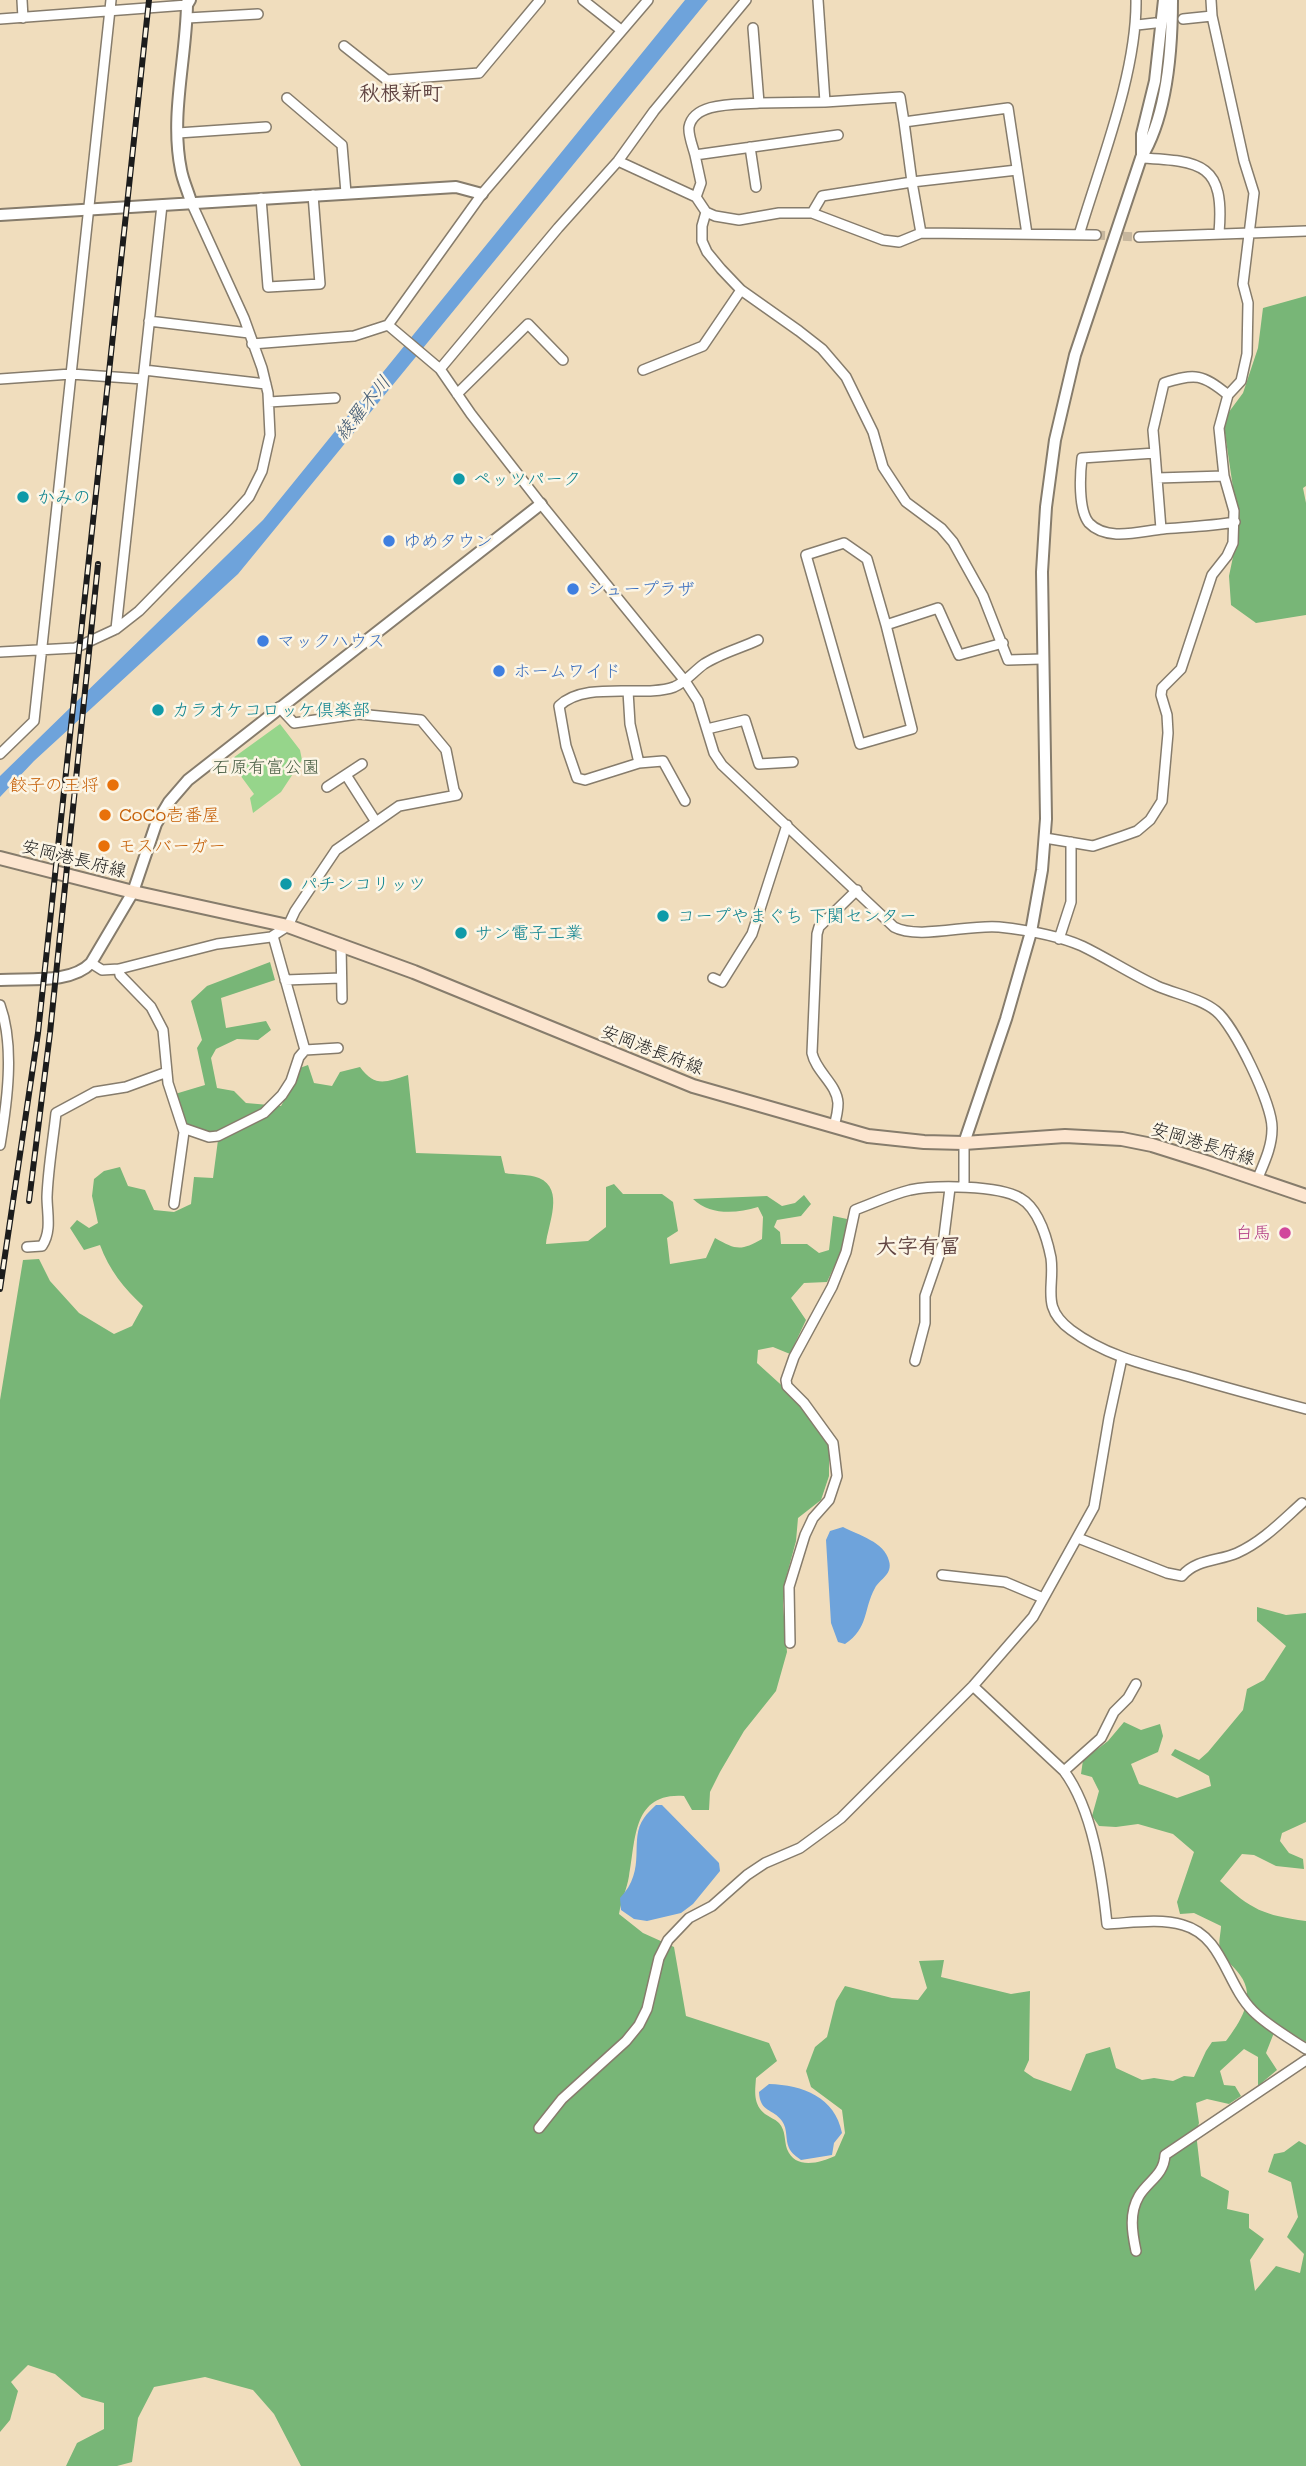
<!DOCTYPE html>
<html>
<head>
<meta charset="utf-8">
<style>
	body { margin:0 }
	canvas { display:block; background:#f0ddbd }
</style>
</head>
<body>
<canvas width="1306" height="2466"></canvas>
<script>
const ctx = document.querySelector('canvas').getContext('2d');
ctx.lineJoin = 'round';
function paint(path, color) { ctx.fillStyle = color; ctx.fill(path, 'evenodd'); }
function strokePath(path, color, width, dash) { ctx.strokeStyle = color; ctx.lineWidth = width; ctx.lineCap = dash ? 'butt' : 'round'; ctx.setLineDash(dash || []); ctx.stroke(path); }
function drawText(font, color, halo, rows, align = 'center') {
  ctx.font = font + ' Mali,"Klee One",sans-serif'; ctx.lineWidth = 5; ctx.setLineDash([]); ctx.textBaseline = 'middle'; ctx.strokeStyle = halo; ctx.fillStyle = color; for (const [text, x, y, turn = 0] of rows) {
    ctx.save(); ctx.translate(x, y); ctx.rotate((+turn || 0) * Math.PI / 180); ctx.textAlign = isNaN(turn) ? turn : align; if (halo) ctx.strokeText(text, 0, 0); ctx.fillText(text, 0, 0); ctx.restore();
  }
}
paint(new Path2D(`
	M280,724L300,750L302,760L281,792L253,813L250,798L254,794L232,764L233,758Z`), '#96d58b');
paint(new Path2D(`
	M1306,296V486L1303,488L1306,503V615L1256,623L1231,605L1229,576L1239,528L1223,420L1243,393L1258,348L1263,308Z
	M270,962L275,980L221,998L226,1028L266,1021L271,1030L258,1040L237,1039L216,1049L211,1058L217,1088L234,1091L246,1103L281,1106L291,1088L297,1069L308,1065L314,1083L332,1086L340,1072L360,1067C375,1088 386,1082 408,1075L416,1153L501,1156L505,1173C515,1175 529,1174 539,1178C565,1189 548,1224 546,1244L588,1241L606,1227V1187L614,1184L623,1194H662L673,1202L678,1231L667,1238L670,1264L706,1258L715,1238C736,1250 741,1251 762,1239L763,1217L758,1207C735,1214 710,1215 693,1199L767,1196L782,1206L795,1203L804,1195L811,1204L801,1216L777,1220L774,1227L780,1232L781,1244H807L819,1253L829,1250L833,1216L847,1219L844,1245L827,1282L804,1283L791,1298L806,1320L790,1354L773,1347L758,1350L757,1363L789,1392L829,1444V1476L821,1500L798,1518L796,1541L786,1578L783,1605L787,1652L776,1691L744,1731L720,1772L710,1792L709,1810H692L684,1796C632,1792 636,1840 629,1876C627,1889 621,1901 619,1914L643,1933L674,1947L686,2016L769,2043L777,2061L756,2078C755,2092 753,2104 765,2114C769,2117 775,2119 779,2123C786,2131 784,2140 787,2149C795,2170 820,2163 835,2156L845,2133L842,2110L811,2087L806,2071L815,2047L827,2037L836,2001L845,1986L892,1998L918,2000L927,1988L919,1961L944,1960L941,1977L1011,1994L1030,1991L1029,2060L1024,2071L1034,2078L1071,2091L1086,2054L1110,2047L1116,2068L1142,2080L1154,2078L1173,2081L1184,2076L1194,2077L1206,2051L1212,2042L1226,2041C1240,2022 1257,1998 1240,1975C1234,1966 1223,1959 1220,1948C1218,1943 1221,1932 1221,1926L1194,1913L1180,1914L1177,1902L1194,1852L1173,1834L1138,1824L1116,1827L1099,1826L1092,1816L1099,1791L1092,1777L1081,1774L1083,1760L1108,1741L1124,1722L1141,1730L1160,1724L1163,1736L1158,1752L1131,1764L1139,1784L1177,1798L1211,1786L1209,1776L1171,1755L1175,1749L1199,1760L1208,1752L1243,1710L1247,1689L1264,1680L1286,1646L1257,1621V1607L1286,1615L1306,1613V1822L1282,1833L1280,1841L1289,1853L1303,1859L1304,1869L1276,1866L1254,1855L1242,1854L1220,1881C1252,1910 1263,1915 1306,1921V2042L1277,2025L1266,2053L1277,2070L1258,2086V2057L1244,2049L1220,2071L1224,2085L1235,2086L1241,2096L1229,2104L1207,2099L1196,2103L1199,2123L1196,2133L1201,2176L1229,2191L1227,2209L1249,2214V2228L1264,2239L1250,2260L1255,2291L1276,2266L1300,2273L1304,2254L1287,2237L1298,2217L1291,2182L1268,2172L1274,2154L1284,2152L1299,2141L1306,2145V2466H301L274,2414L253,2390L205,2377L154,2387L138,2418L132,2462L117,2466H66L77,2443L104,2429V2403L82,2397L55,2374L28,2365L11,2382L18,2391L10,2420L0,2432V1400L23,1260L39,1259L50,1281L79,1313L114,1334L132,1326L143,1306C124,1288 109,1270 100,1245L84,1250L70,1228L77,1220L89,1228L98,1223L92,1196L94,1179L104,1171L120,1167L128,1186L145,1190L154,1210L174,1212L191,1204L194,1177L213,1178L218,1140L186,1125L175,1094L205,1085L197,1048L202,1040L191,1001L207,986Z`), '#78b677');
paint(new Path2D(`
	M685,0H708L238,574L34,761L0,797V776L263,520Z
	M843,1527C858,1535 885,1542 889,1561C893,1574 880,1579 875,1588C863,1610 869,1628 845,1644L838,1642L831,1623L826,1540L830,1531Z
	M656,1805H662L719,1863L720,1871L693,1904L681,1913L647,1921L634,1919L621,1910L620,1898C648,1869 628,1840 644,1818C647,1813 652,1809 656,1805Z
	M769,2084C803,2085 835,2097 842,2133L834,2143L832,2155L801,2160C797,2157 791,2153 789,2148C785,2140 788,2129 782,2121C773,2108 760,2113 759,2092Z`), '#6ea3db');
strokePath(new Path2D(`
	M1096,235L1139,237`), '#c6b69d', 9, [9, 4.5]);
const minor = new Path2D(`
	M22,0L23,18
	M583,0L621,30
	M818,0L825,102L900,97L904,122
	M187,18L258,14
	M0,19L187,5V0
	M1183,19L1212,16
	M1137,25L1155,23
	M753,28L759,103L825,102
	M344,46L387,80L479,73L540,0
	M287,98L342,145L346,193
	M759,103C738,105 694,101 689,127C688,135 693,147 695,155L838,135
	M178,133L266,127
	M750,147L756,187
	M695,155L701,183L696,197
	M1141,158C1202,161 1225,164 1219,233
	M618,161L696,197L706,212L715,216L739,220L779,213H812L883,240L899,242L921,233L1096,235
	M1017,170L912,182L904,122L1008,108L1027,234
	M261,198L268,287L320,284L313,195
	M706,212L702,226V241L707,252L721,269L741,290L799,331L822,349L846,377L873,432L883,467L906,502L941,528L953,542L983,596L1008,660L1042,659
	M812,213L822,196L912,182L921,233
	M1079,235C1100,164 1137,73 1136,0
	M1139,237L1306,231
	M149,321L249,333
	M388,325L440,369L471,414L541,504L685,681L698,701L714,753L722,765L894,927C918,940 969,924 999,927C1026,930 1057,935 1082,946C1107,958 1131,974 1157,986C1175,994 1200,998 1216,1011C1234,1025 1273,1105 1272,1129C1272,1147 1264,1163 1257,1180
	M252,344L354,336L388,325L482,194L648,0
	M440,369L558,228L618,161L654,111L746,0
	M144,370L266,384
	M643,370L703,346L741,290
	M0,379L71,374L143,379
	M457,394L528,324L563,360
	M1228,395C1203,374 1195,373 1164,383L1153,430L1155,453L1082,458C1080,474 1078,510 1089,523C1107,542 1141,531 1163,529C1187,527 1211,526 1235,522
	M269,402L335,398
	M1155,453L1161,529
	M1157,478L1224,476
	M886,625L912,729L860,744L806,555L844,543L867,559L886,625L938,608L959,655L1003,643
	M116,629L162,205
	M0,652L75,648L116,629L139,611L229,519L249,497L262,471L270,435L268,393L262,368L244,318L191,202
	M628,691L630,724L639,763
	M707,729L745,720L759,764L793,762
	M0,754L34,721L111,0
	M346,775L376,822
	M327,787L362,764
	M685,801L663,761L639,763L585,780L577,778L566,746L559,706C585,680 644,698 674,687C686,682 693,672 704,664C719,654 741,648 758,640
	M1045,838L1093,846L1123,836L1137,831L1150,820L1162,801L1168,733L1167,715L1161,695L1162,688L1181,669L1212,575L1227,556L1233,543L1234,511L1224,476L1219,428L1228,395L1241,381L1247,354L1248,303L1243,284L1254,193L1244,161L1212,16L1211,0
	M273,936L305,1050L338,1048
	M1059,939L1071,902V842
	M341,944L342,999
	M91,963L102,970L119,969L217,944L271,937L288,926L295,911L336,850L399,806L457,795L454,790L446,750L421,720L358,714L294,723L279,707
	M119,969L120,975L151,1007L163,1030L168,1083L184,1132L174,1204
	M713,978L722,982L752,934L787,825
	M285,980L341,978
	M0,1005C15,1046 7,1103 0,1145
	M834,1126C836,1119 838,1111 838,1103C837,1084 816,1072 812,1053L817,934L819,927L857,890
	M183,1128L209,1137L218,1136L264,1113L282,1095L291,1081L299,1057L305,1050
	M964,1187V1143
	M27,1247L42,1246C52,1231 47,1213 47,1197C48,1169 53,1141 56,1113L95,1092L126,1087L167,1072
	M915,1361L925,1323V1296L943,1244L950,1188
	M1078,1538L1167,1573L1182,1576C1196,1559 1219,1561 1237,1553C1262,1542 1282,1521 1302,1503
	M942,1575L1005,1582L1043,1598
	M790,1643L789,1587L805,1535L813,1518L829,1500L837,1476L833,1443L804,1403L787,1386L786,1380L794,1357L832,1287L846,1252L855,1210L860,1208C876,1202 893,1194 910,1190C935,1185 998,1185 1020,1198C1038,1208 1047,1238 1051,1258C1055,1288 1040,1307 1071,1330C1107,1357 1151,1366 1193,1378C1231,1389 1268,1399 1306,1409
	M973,1686L1064,1771C1093,1810 1102,1876 1107,1924C1130,1923 1160,1918 1183,1925C1223,1936 1226,1984 1253,2011C1268,2026 1288,2037 1306,2049
	M1064,1771L1101,1738L1114,1712L1128,1698L1136,1684
	M539,2128L562,2099L626,2041L639,2025L647,2009L659,1958L668,1940L689,1918L712,1906L747,1875L765,1863L800,1848L841,1818L973,1686L1033,1617L1094,1507L1109,1418L1122,1358
	M1136,2251C1132,2232 1129,2213 1139,2196C1148,2181 1164,2175 1165,2155L1306,2060`);
const tertiary = new Path2D(`
	M190,0L187,5C186,60 170,116 181,170C183,181 188,191 191,202
	M1142,155V134L1155,81L1164,0
	M0,215L456,187L482,194
	M0,980C28,978 71,984 91,963L133,892L156,824L169,802L188,780L541,504
	M964,1143L1006,1019L1031,932L1042,870L1046,819L1042,572L1046,507L1055,440L1075,355L1141,158C1167,116 1172,49 1172,0`);
const secondary = new Path2D(`
	M0,858L133,892L288,926L414,972L693,1086L868,1136L924,1142L964,1143L1065,1136L1122,1139L1152,1145L1206,1162L1306,1196`);
strokePath(minor, '#867c6c', 12);
strokePath(tertiary, '#867c6c', 14);
strokePath(secondary, '#867c6c', 16);
strokePath(minor, '#fff', 9);
strokePath(tertiary, '#fff', 10);
strokePath(secondary, '#fce5cf', 12);
const rail = new Path2D(`
	M29,1201L50,1033L98,564
	M0,1289L38,1033L149,0`);
strokePath(rail, '#1c1c1c', 6);
strokePath(rail, '#fcf5e5', 3.5, [10]);
for (const [x, y, r, color] of [
	[459,479,7,"#0f9aa8"],
	[23,497,7,"#0f9aa8"],
	[389,541,7,"#3f7fe0"],
	[573,589,7,"#3f7fe0"],
	[263,641,7,"#3f7fe0"],
	[499,671,7,"#3f7fe0"],
	[158,710,7,"#0f9aa8"],
	[113,785,7,"#e8710a"],
	[105,815,7,"#e8710a"],
	[104,846,7,"#e8710a"],
	[286,884,7,"#0f9aa8"],
	[663,916,7,"#0f9aa8"],
	[461,933,7,"#0f9aa8"],
	[1285,1233,7,"#d1479c"]
]) { const dot = new Path2D(); dot.arc(x, y, r, 0, 2 * Math.PI); ctx.fillStyle = color; ctx.fill(dot); strokePath(dot, '#fcf5e5', 2.5); }
drawText('18px', '#0d838f', '#fcf5e5', [
	["ペッツパーク",473,479],
	["かみの",37,497],
	["カラオケコロッケ倶楽部",172,710],
	["パチンコリッツ",300,884],
	["コープやまぐち 下関センター",677,916],
	["サン電子工業",475,933]
], 'left');
drawText('18px', '#366cbe', '#fcf5e5', [
	["ゆめタウン",403,541],
	["シュープラザ",587,589],
	["マックハウス",277,641],
	["ホームワイド",513,671]
], 'left');
drawText('18px', '#475d43', '#fcf5e5', [
	["石原有富公園",266,767]
]);
drawText('18px', '#c56008', '#fcf5e5', [
	["餃子の王将",99,785,"right"],
	["CoCo壱番屋",119,815],
	["モスバーガー",118,846]
], 'left');
drawText('18px', '#1c1c1c', '#fcf5e5', [
	["安岡港長府線",74,859,14],
	["安岡港長府線",652,1050,21],
	["安岡港長府線",1203,1144,17]
]);
drawText('18px', '#b23c85', '#fcf5e5', [
	["白馬",1271,1233]
], 'right');
drawText('italic 19px', '#415972', '#fcf5e5', [
	["綾羅木川",363,408,-51]
]);
drawText('bold 21px', '#604442', '#fcf5e5', [
	["秋根新町",401,94],
	["大字有冨",918,1247]
]);
</script>
</body>
</html>
